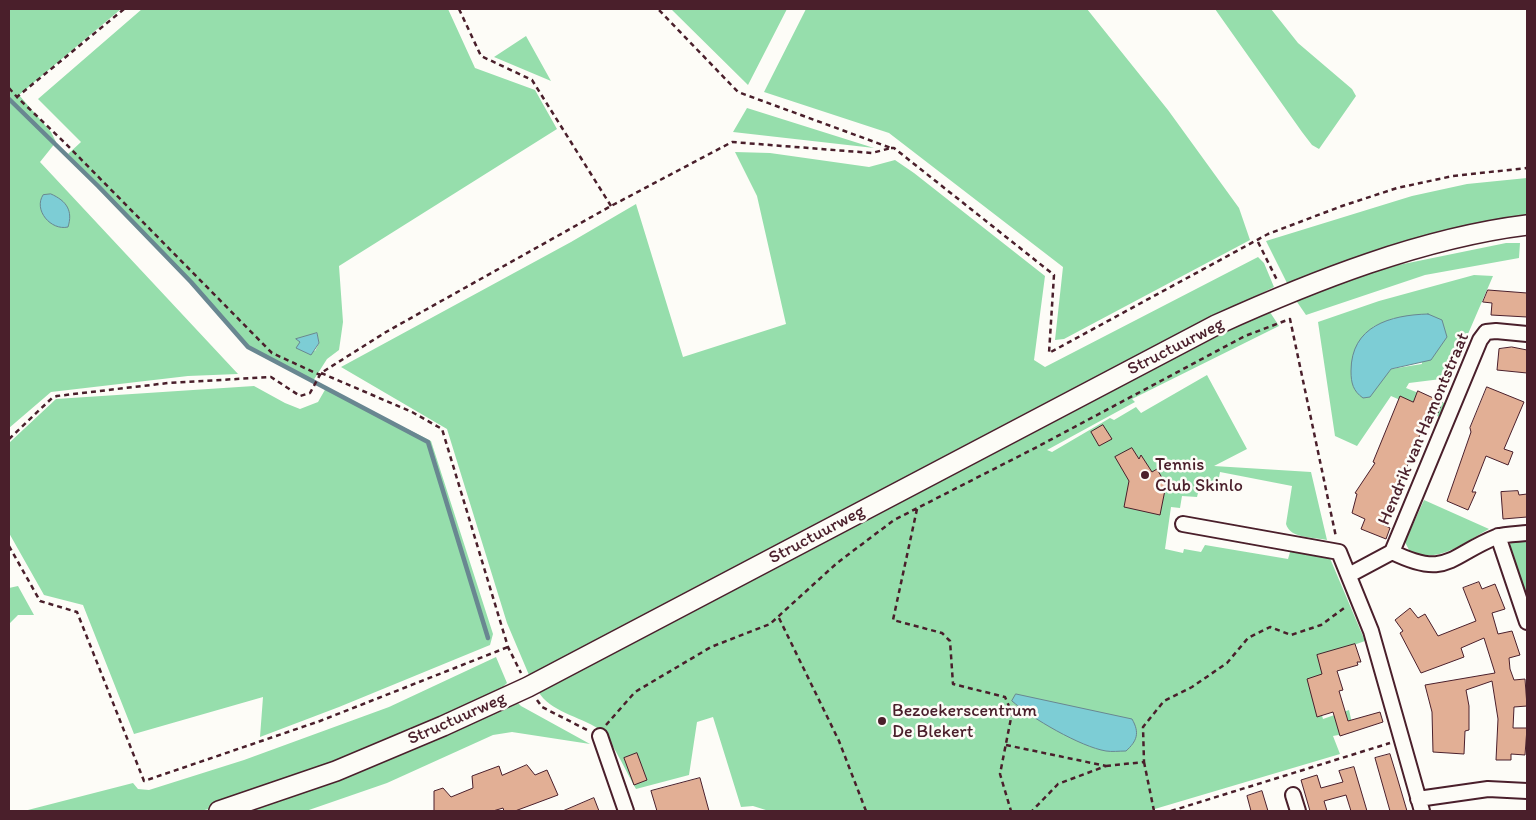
<!DOCTYPE html>
<html>
<head>
<meta charset="utf-8">
<style>
	body { margin:0 }
	#map { position:relative; width:1536px; height:820px; overflow:hidden; background:#fdfcf7; font-family:Itim,sans-serif }
	canvas { display:block }
	.frame { position:absolute; inset:0; border:10px solid #4a1f2b; pointer-events:none }
</style>
</head>
<body>
<div id="map">
<canvas width="1536" height="820"></canvas>
<div class="frame"></div>
</div>
<script>
const ctx = document.querySelector('canvas').getContext('2d');
ctx.lineJoin = 'round';
function paint(path, color) { ctx.fillStyle = color; ctx.fill(path, 'evenodd'); }
function strokePath(path, color, width, dash) { ctx.strokeStyle = color; ctx.lineWidth = width; ctx.lineCap = dash ? 'butt' : 'round'; ctx.setLineDash(dash || []); ctx.stroke(path); }
function drawText(font, color, halo, rows, align = 'center') {
  ctx.font = font + ' Itim,sans-serif'; ctx.lineWidth = 5; ctx.setLineDash([]); ctx.textBaseline = 'middle'; ctx.strokeStyle = halo; ctx.fillStyle = color; for (const [text, x, y, turn = 0] of rows) {
    ctx.save(); ctx.translate(x, y); ctx.rotate((+turn || 0) * Math.PI / 180); ctx.textAlign = isNaN(turn) ? turn : align; if (halo) ctx.strokeText(text, 0, 0); ctx.fillText(text, 0, 0); ctx.restore();
  }
}
paint(new Path2D(`
	M9,9H121L19,95L51,132L56,142L40,162L238,374L188,376L51,392L9,428Z
	M142,9H448L475,68L535,90L557,129L339,266L343,322L339,350L327,359L313,381L249,348L193,284L68,154L81,142L38,99ZM317,333L319,343L315,351L300,342Z
	M671,9H787L748,85Z
	M806,9H1087L1168,110L1239,208L1250,240L1064,339L1055,340L1063,267L889,133L764,92Z
	M1215,9H1271L1298,43L1352,89L1356,96L1319,149L1312,145L1302,132Z
	M526,36L551,81L494,57Z
	M747,108L874,148L733,132Z
	M735,152L770,153L869,167L895,160L914,173L1045,276L1034,360L1045,367L1258,257L1264,263L1274,287L1089,380L529,675L507,623L447,429L341,367L571,242L636,204L683,357L786,324L757,196Z
	M1527,178V218L1331,267L1287,283L1266,241L1412,196L1467,184Z
	M1506,243H1520L1519,258L1425,275L1306,315L1295,299L1374,270Z
	M1474,275L1493,276L1449,378L1409,383L1406,388L1449,405L1444,419L1391,396L1357,446L1335,436L1318,322L1379,301ZM1418,315L1422,364L1391,369L1383,378L1373,327L1391,319Z
	M1268,309L1279,326L1132,399L1135,402L1047,450L1052,452L1110,418L1114,420L1136,407L1141,413L1207,375L1247,449L1214,466L1311,472L1327,540C1314,537 1290,539 1286,524L1292,486L1220,472L1218,483L1201,481L1197,497L1182,496L1180,508L1171,507L1165,549L1183,553L1184,549L1201,552L1205,545L1288,559L1291,549L1329,556L1365,641L1331,653L1337,671L1311,679L1323,719L1349,710L1354,732L1333,736L1340,754L1148,811H769L753,806L741,807L713,717L697,722L689,775L636,789C628,775 610,736 599,729C579,716 550,712 538,691L1120,384Z
	M254,386L285,403L300,409L318,402L326,388L431,441L493,634L490,645L339,707L260,737L263,697L134,734L83,605L44,595L9,533V443L56,399Z
	M1424,500L1489,529C1465,542 1439,564 1410,552L1405,542Z
	M1520,538H1527V597L1508,552L1511,542Z
	M18,586L34,615H18L9,624V588Z
	M496,657L507,683C490,700 452,712 429,722C356,753 283,782 209,809L200,811H24L133,783L138,789L149,790L244,760L389,707Z
	M516,701L521,706L590,744L512,732L493,735L387,783L306,811H248C341,780 428,741 516,701Z`), '#96deac');
const water = new Path2D(`
	M51,194C67,201 73,211 68,227C51,231 33,210 43,195Z
	M1428,314L1442,320L1447,337L1431,360L1391,369L1370,397L1363,398C1353,391 1351,383 1351,371C1351,326 1390,315 1428,314Z
	M317,333L319,343L311,355L296,348L300,342L296,339Z
	M1016,694L1132,719C1140,733 1137,741 1126,751C1119,751 1112,752 1106,751C1081,747 1031,718 1012,701Z`);
paint(water, '#7dcdd5');
strokePath(water, '#698791', 1);
strokePath(new Path2D(`
	M9,99L98,186L191,282L248,347L428,442L488,638`), '#698791', 4.5);
const building = new Path2D(`
	M1488,290L1527,293V317L1491,315L1492,303L1483,302Z
	M1512,347L1527,350V373L1497,370L1499,349Z
	M1487,387L1524,402L1504,449L1513,452L1508,465L1486,456L1472,492H1476L1468,510L1447,501L1471,432L1470,428Z
	M1418,391L1442,402L1438,413L1430,410L1397,491L1400,492L1382,524L1390,528L1386,539L1361,529L1365,519L1352,513L1357,494L1355,493L1375,463L1373,462L1400,396L1413,402Z
	M1103,425L1112,439L1099,446L1091,432Z
	M1132,448L1139,459L1141,455L1152,472L1157,469L1166,485L1160,515L1124,507L1129,481L1115,457Z
	M1518,491L1519,495L1527,494V517L1503,519L1501,492Z
	M1479,582L1482,589L1495,584L1505,609L1492,613L1498,634L1512,631L1520,655L1509,658L1510,669L1514,680L1525,679L1527,706L1514,707L1513,728H1527L1525,755L1511,754V760H1496L1498,719L1492,681L1466,690L1469,706V730L1465,731L1464,754L1433,752L1432,712L1425,685L1495,673L1484,638L1461,648L1464,657L1421,673L1400,633L1403,631L1395,620L1410,608L1418,618L1425,614L1438,636L1476,621L1463,588Z
	M1355,644L1361,662H1357L1358,665L1337,671L1343,690L1339,691L1348,721L1380,712L1383,722L1340,736L1333,712L1317,717L1307,679L1322,674L1317,655Z
	M637,753L647,780L634,785L624,758Z
	M1390,754L1397,777L1407,811H1390L1375,758Z
	M527,765L535,775L547,770L558,795L515,811H504L503,808L493,811H434V791L443,788L451,797L473,788L472,776L499,766L502,775Z
	M1354,767L1367,811H1351L1346,795L1324,801L1327,811H1310L1301,780L1317,775L1321,788L1343,782L1339,771Z
	M700,778L709,811H657L651,791Z
	M1262,791L1268,811H1251L1247,796Z
	M594,798L599,811H563Z`);
paint(building, '#e2af95');
strokePath(building, '#4a1f2b', 1);
const street = new Path2D(`
	M1183,524L1339,552L1371,631L1422,811
	M1498,536L1527,622
	M1392,552C1447,579 1449,556 1496,537C1505,534 1518,534 1527,533
	M1349,575L1392,552L1480,340L1486,332L1496,331L1527,334
	M600,736L626,811
	M1293,795L1298,811
	M1418,799L1488,789L1527,791`);
const secondary = new Path2D(`
	M219,811L336,771L443,726L528,687L1216,325C1313,281 1422,238 1527,225`);
strokePath(street, '#4a1f2b', 18);
strokePath(secondary, '#4a1f2b', 22);
strokePath(new Path2D(`
	M124,9L17,97L65,143L272,353L320,375
	M459,9L481,56L532,80L611,206
	M9,88L17,97
	M891,148H894L1054,275L1049,353L1268,234L1342,206L1397,188L1453,176L1527,168
	M1258,242L1278,282
	M321,373L412,412L442,429L508,647L521,673
	M9,439L52,398L57,396L168,383L271,377L300,396L310,393L321,373L386,332L611,206L732,142L872,153L891,148L738,92L658,9
	M917,509L893,620L942,633L950,641L953,684L1005,697L1012,713L1000,774L1011,811
	M9,546L40,601L77,612L144,781L320,721L508,647
	M779,618L839,741L866,811
	M537,700L542,707L589,731
	M606,725L635,692L711,647L770,624L837,563L894,520L1037,447L1245,336L1290,319L1336,537
	M1006,745L1106,766L1058,784L1032,811
	M1144,762L1154,811
	M1106,766L1144,762L1143,727L1164,701L1192,687L1227,663L1248,638L1270,627L1291,635L1321,625L1347,606
	M1171,811L1390,743`), '#4a1f2b', 2.5, [5, 4]);
strokePath(street, '#fdfcf7', 14);
strokePath(secondary, '#fdfcf7', 19);
for (const [x, y, r, color] of [
	[1145,475,5,"#4a1f2b"],
	[882,721,5,"#4a1f2b"]
]) { const dot = new Path2D(); dot.arc(x, y, r, 0, 2 * Math.PI); ctx.fillStyle = color; ctx.fill(dot); strokePath(dot, '#fdfcf7', 2); }
drawText('18px', '#4a1f2b', '#fdfcf7', [
	["Structuurweg",1176,347,-27],
	["Hendrik van Hamontstraat",1424,429,-67],
	["Structuurweg",817,535,-28],
	["Structuurweg",457,719,-24]
]);
drawText('18px', '#4a1f2b', '#fdfcf7', [
	["Tennis",1155,465],
	["Club Skinlo",1155,486],
	["Bezoekerscentrum",892,711],
	["De Blekert",892,732]
], 'left');
</script>
</body>
</html>
